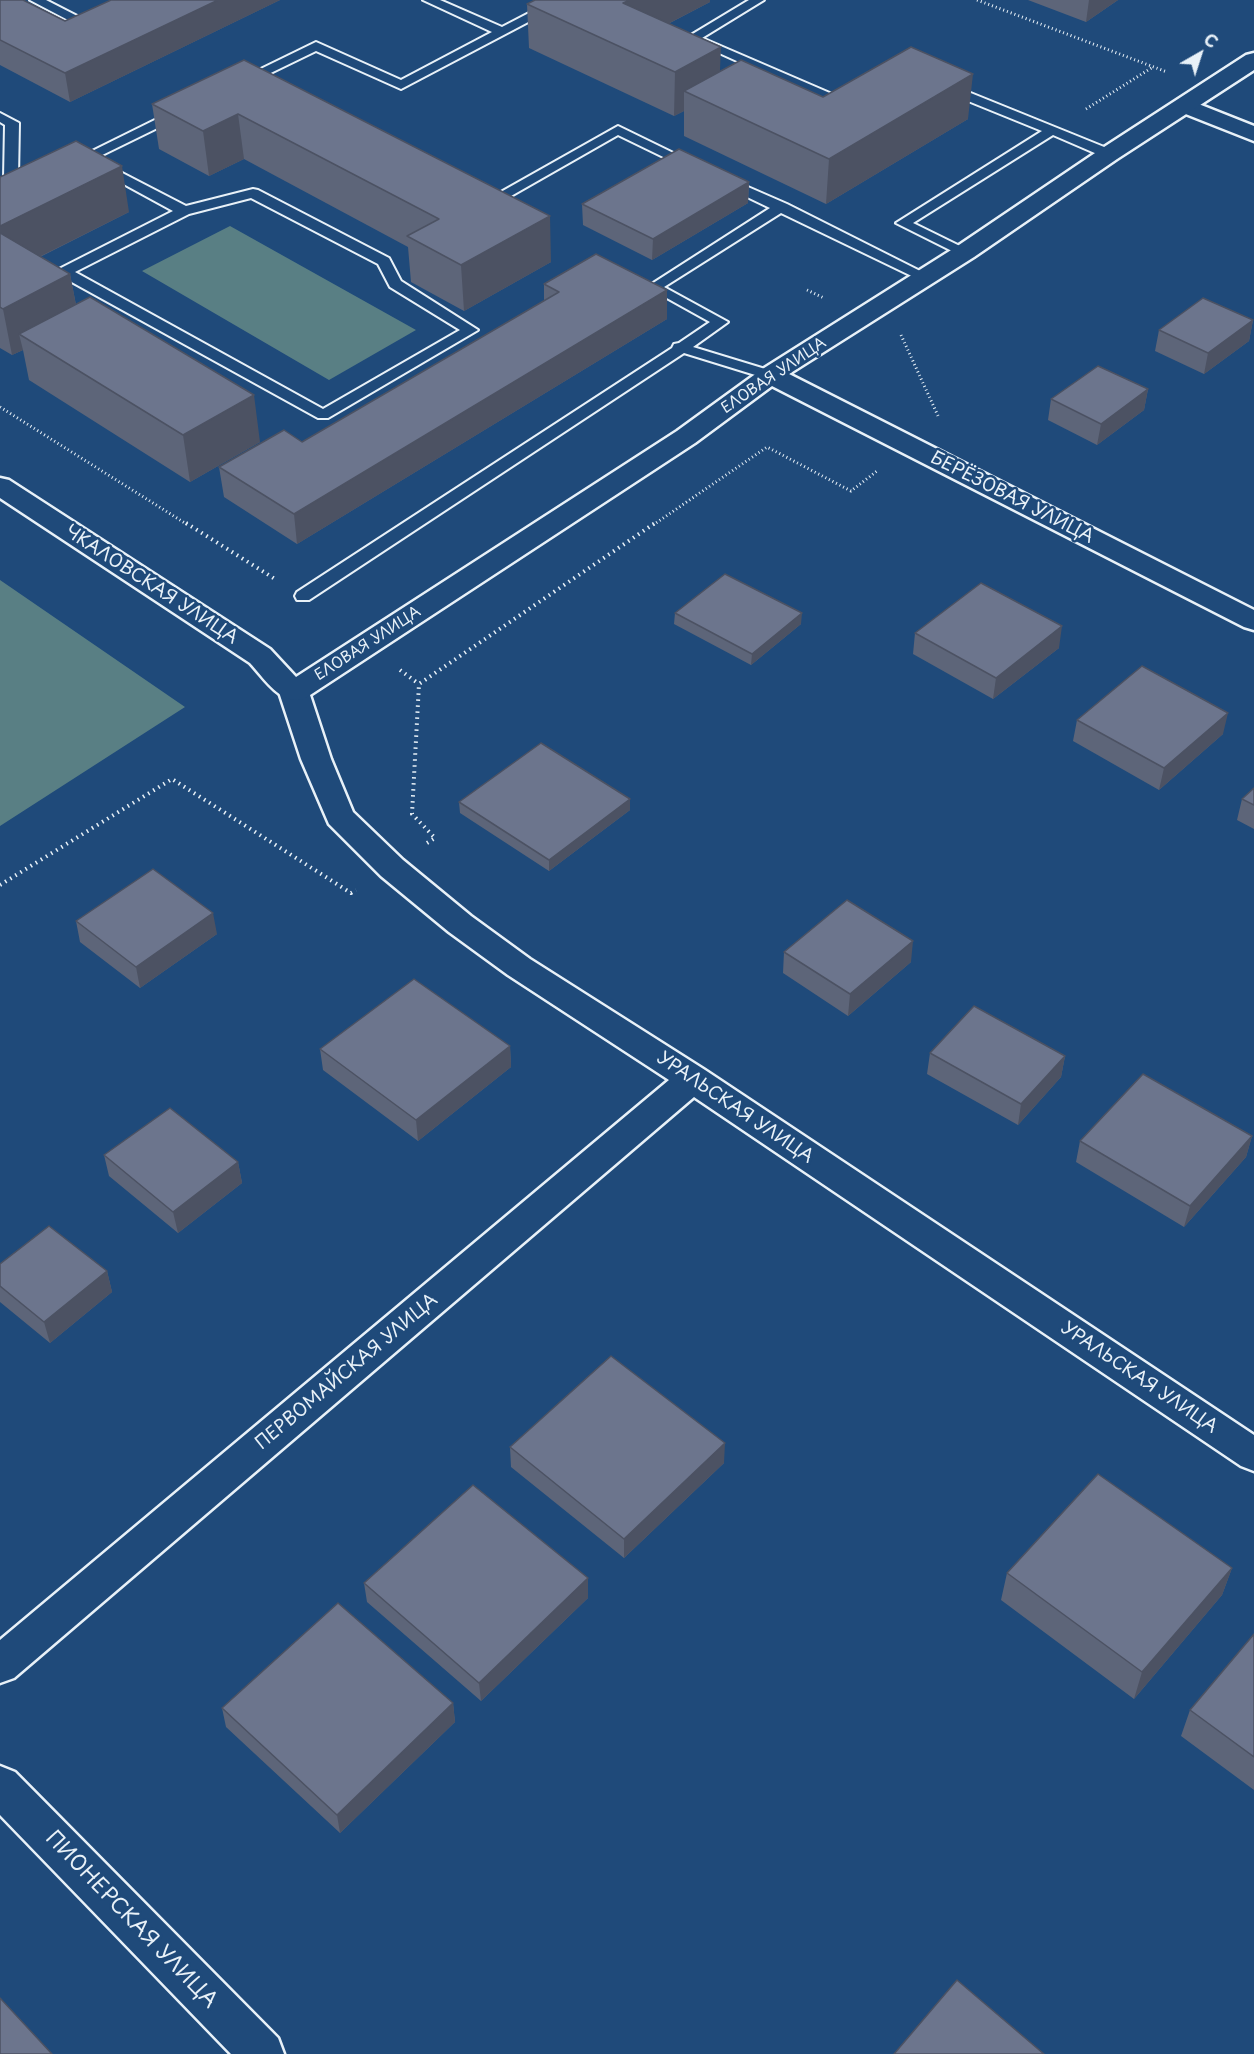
<!DOCTYPE html>
<html>
<head>
<meta charset="utf-8">
<style>
	body { margin:0 }
	#map { position:relative; width:1254px; height:2054px; overflow:hidden; background:#1f4a7a; font-family:"Playpen Sans",sans-serif }
	canvas { display:block }
	.north { position:absolute; left:1170px; top:24px; width:60px; height:60px; -webkit-text-stroke:4px #1f4a7a; paint-order:stroke; rotate:39deg; font-size:16px; font-weight:700; line-height:24px; text-align:center; color:#e8f1f8 }
	.north::after { content:''; display:block; margin:auto; width:21px; height:27px; background:#e8f1f8; clip-path:polygon(50% 0,100% 100%,50% 72%,0 100%) }
</style>
</head>
<body>
<div id="map">
<canvas width="1254" height="2054"></canvas>
<div class="north">С</div>
</div>
<script>
const ctx = document.querySelector('canvas').getContext('2d');
ctx.lineJoin = 'round';
function paint(path, color) { ctx.fillStyle = color; ctx.fill(path, 'evenodd'); }
function strokePath(path, color, width, dash) { ctx.strokeStyle = color; ctx.lineWidth = width; ctx.lineCap = dash ? 'butt' : 'round'; ctx.setLineDash(dash || []); ctx.stroke(path); }
function drawText(font, color, halo, rows, align = 'center') {
  ctx.font = font + ' "Playpen Sans",sans-serif'; ctx.lineWidth = 5; ctx.setLineDash([]); ctx.textBaseline = 'middle'; ctx.strokeStyle = halo; ctx.fillStyle = color; for (const [text, x, y, turn = 0] of rows) {
    ctx.save(); ctx.translate(x, y); ctx.rotate((+turn || 0) * Math.PI / 180); ctx.textAlign = isNaN(turn) ? turn : align; if (halo) ctx.strokeText(text, 0, 0); ctx.fillText(text, 0, 0); ctx.restore();
  }
}
paint(new Path2D(`
	M230,226L416,330L329,380L142,271Z
	M0,580L185,707L0,826Z`), '#597f84');
const lane = new Path2D(`
	M30,0H46L87,21L135,0H151L87,30Z
	M423,0H440L502,27L554,0H570L401,89L316,51L246,85H236L234,82L316,42L401,80L492,32Z
	M749,0H764L702,38L853,103L855,106L853,109H843L686,38Z
	M946,83L1114,151L1116,154L1109,158L1104,157L1053,135L913,223L972,252L970,255H960L896,223L1042,131L941,90L939,87Z
	M177,109L184,113L182,116L90,161L85,162L78,158Z
	M0,113L19,123L18,178L11,182L4,178L5,125L0,122Z
	M618,126L700,166L698,169H688L618,135L504,200L499,201L492,197Z
	M101,162L186,206L253,189L258,190L389,258L401,281L478,330L328,418H318L59,275L57,272L59,269L173,211L96,169L94,166ZM251,198L378,264L390,287L460,330L323,409L75,272L189,214Z
	M725,177L787,204L932,277L925,281L920,280L781,213L664,287L728,322L693,347L775,372L778,375L775,378H765L684,353L309,600H297L295,596L297,592L672,348L674,344L679,343L710,322L647,287L770,208L720,184L718,181Z`);
const street = new Path2D(`
	M1186,99L1254,126V141L1178,111L1175,106L1178,101Z
	M294,682L304,685L309,692L331,759L353,812L403,860L471,916L530,959L705,1070L1254,1435V1471L1241,1466L694,1097L14,1678L0,1683V1640L669,1080L508,975L449,932L381,876L329,824L301,759L279,692L284,685Z
	M0,1766L15,1772L278,2038L284,2054H231L0,1815Z`);
const secondary = new Path2D(`
	M1254,53V70L1117,159L974,257L789,374L1254,610V630L1244,627L772,386L695,443L304,699C280,705 265,679 250,663L0,498V478L9,480L270,649L296,677L677,431L761,370L956,247L1101,149L1246,55Z`);
strokePath(lane, '#e8f1f8', 4);
strokePath(street, '#e8f1f8', 5);
strokePath(secondary, '#e8f1f8', 5);
strokePath(new Path2D(`
	M977,0L1167,72
	M1086,109L1153,67
	M807,290L824,298
	M901,335L939,418
	M0,407L188,525
	M653,525L767,447L851,491L877,471`), '#e8f1f8', 3, [1, 3]);
strokePath(new Path2D(`
	M186,523L275,579
	M400,670L419,684
	M427,843L435,838L412,814L419,684L655,523
	M0,885L172,779L351,893L356,890`), '#e8f1f8', 4, [1.5, 4.5]);
paint(lane, '#1f4a7a');
paint(street, '#1f4a7a');
paint(secondary, '#1f4a7a');
paint(new Path2D(`
	M0,0L65,21L111,0H280L70,102L0,65Z
	M1028,0H1118L1086,22Z
	M710,2L668,24L720,72L823,97L968,119L826,204L684,136V111L674,116L529,48L527,4Z
	M244,60L551,262L464,311L411,282L408,247L244,159L209,176L159,149L152,104Z
	M0,177L129,212L40,257L70,274L76,305L260,442L190,482L29,380L23,350L12,355L0,348Z
	M749,182L748,203L652,260L583,225L582,204Z
	M544,284L667,319L297,544L224,497L219,467L302,442L544,301Z
	M1253,320L1249,341L1204,374L1155,351L1159,330Z
	M1148,389L1144,410L1097,445L1048,420L1051,399Z
	M675,613L801,624L751,665L674,624Z
	M915,633L1059,648L993,699L913,654Z
	M1077,720L1223,734L1159,790L1073,741Z
	M1254,788V829L1237,820L1242,799Z
	M459,802L630,810L549,871L460,813Z
	M76,921L217,934L140,988L80,942Z
	M784,952L911,962L848,1016L783,973Z
	M510,1046L511,1067L418,1141L323,1070L320,1049Z
	M930,1053L1065,1056L1061,1077L1018,1125L927,1074Z
	M1252,1136L1246,1157L1184,1227L1076,1162L1080,1141Z
	M104,1155L238,1162L242,1183L178,1233L109,1176Z
	M0,1264L107,1271L112,1292L50,1343L0,1302Z
	M510,1447L724,1463L624,1558L511,1467Z
	M1232,1568L1222,1595L1134,1699L1001,1600L1007,1573Z
	M364,1583L588,1598L481,1701L367,1602Z
	M1254,1634V1790L1181,1736L1190,1710Z
	M453,1703L455,1722L340,1833L226,1727L222,1708Z`), '#5d6579');
paint(new Path2D(`
	M218,0H280L70,102L65,73Z
	M630,0H710V2L623,47V3Z
	M1089,0H1118L1086,22Z
	M721,47L719,92L684,91V111L674,116L675,72Z
	M973,74L968,119L826,204L829,159Z
	M238,114L244,159L209,176L203,131Z
	M122,166L129,212L3,275L0,260V226Z
	M749,182L748,203L652,260L653,239Z
	M550,216L551,262L464,311L461,265Z
	M70,274L79,321L19,334L23,350L12,355L3,309Z
	M667,290V319L297,544L294,514Z
	M1253,320L1249,341L1204,374L1208,353Z
	M1148,389L1144,410L1097,445L1101,424Z
	M254,395L260,442L190,482L183,435Z
	M802,613L801,624L751,665L752,654Z
	M1062,626L1059,648L993,699L996,678Z
	M1228,713L1223,734L1159,790L1164,768Z
	M630,799V810L549,871V860Z
	M213,913L217,934L140,988L136,967Z
	M913,941L911,962L848,1016L850,994Z
	M510,1046L511,1067L418,1141L416,1120Z
	M1065,1056L1061,1077L1018,1125L1021,1104Z
	M1252,1136L1246,1157L1184,1227L1190,1206Z
	M238,1162L242,1183L178,1233L173,1212Z
	M107,1271L112,1292L50,1343L44,1322Z
	M725,1443L724,1463L624,1558V1539Z
	M1232,1568L1222,1595L1134,1699L1142,1672Z
	M588,1578V1598L481,1701L479,1683Z
	M453,1703L455,1722L340,1833L337,1815Z`), '#4c5263');
const building = new Path2D(`
	M0,0H23L65,21L111,0H218L65,73L0,40Z
	M535,0H630L623,3L721,47L675,72L527,4Z
	M911,47L973,74L829,159L684,91L741,60L823,97Z
	M244,60L550,216L461,265L407,236L439,219L238,114L203,131L152,104Z
	M76,141L122,166L0,226V177Z
	M679,149L749,182L653,239L582,204Z
	M0,233L70,274L3,309L0,307Z
	M596,254L667,290L294,514L219,467L284,430L302,442L559,292L544,284Z
	M90,297L254,395L183,435L19,334Z
	M1203,298L1253,320L1208,353L1159,330Z
	M1098,366L1148,389L1101,424L1051,399Z
	M725,574L802,613L752,654L675,613Z
	M981,583L1062,626L996,678L915,633Z
	M1142,666L1228,713L1164,768L1077,720Z
	M541,743L630,799L549,860L459,802Z
	M1254,788V805L1242,799Z
	M153,869L213,913L136,967L76,921Z
	M847,900L913,941L850,994L784,952Z
	M414,979L510,1046L416,1120L320,1049Z
	M974,1006L1065,1056L1021,1104L930,1053Z
	M1143,1074L1252,1136L1190,1206L1080,1141Z
	M170,1108L238,1162L173,1212L104,1155Z
	M49,1226L107,1271L44,1322L0,1286V1264Z
	M611,1356L725,1443L624,1539L510,1447Z
	M1098,1474L1232,1568L1142,1672L1007,1573Z
	M473,1485L588,1578L479,1683L364,1583Z
	M338,1603L453,1703L337,1815L222,1708Z
	M1254,1634V1757L1190,1710Z
	M957,1980L1044,2054H894Z
	M0,1998L52,2054H0Z`);
paint(building, '#6c758d');
strokePath(building, '#4c5263', 1.5);
drawText('15px', '#e8f1f8', '#1f4a7a', [
	["ЕЛОВАЯ УЛИЦА",774,376,-34],
	["ЕЛОВАЯ УЛИЦА",368,644,-33]
]);
drawText('18px', '#e8f1f8', '#1f4a7a', [
	["БЕРЁЗОВАЯ УЛИЦА",1012,498,27],
	["ЧКАЛОВСКАЯ УЛИЦА",151,585,33],
	["УРАЛЬСКАЯ УЛИЦА",735,1108,34],
	["ПЕРВОМАЙСКАЯ УЛИЦА",347,1372,-40],
	["УРАЛЬСКАЯ УЛИЦА",1139,1378,34]
]);
drawText('21px', '#e8f1f8', '#1f4a7a', [
	["ПИОНЕРСКАЯ УЛИЦА",131,1920,46]
]);
</script>
</body>
</html>
